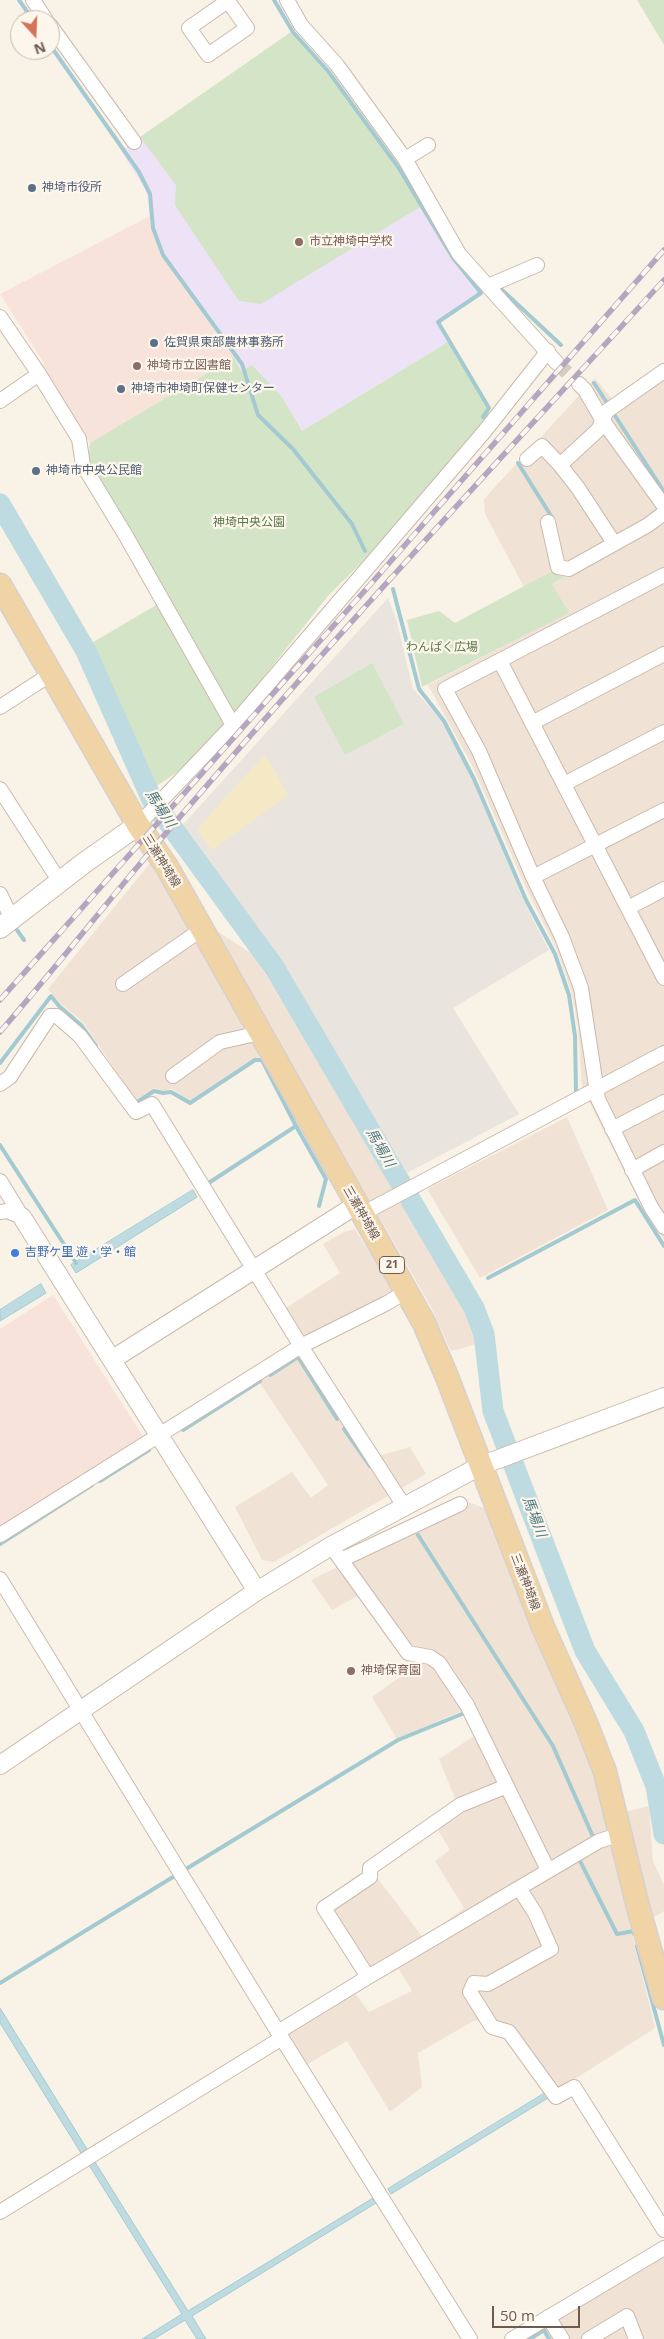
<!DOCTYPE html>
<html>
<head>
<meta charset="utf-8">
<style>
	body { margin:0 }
	#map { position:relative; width:664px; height:2339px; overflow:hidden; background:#f9f2e6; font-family:"Open Sans",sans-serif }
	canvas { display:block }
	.north { position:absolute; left:10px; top:10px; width:50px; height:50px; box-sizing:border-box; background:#fdf6ec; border:1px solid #c4b8ad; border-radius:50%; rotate:160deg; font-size:14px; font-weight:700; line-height:20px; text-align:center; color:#6f5a4e }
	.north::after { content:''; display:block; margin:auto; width:18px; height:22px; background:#d4745a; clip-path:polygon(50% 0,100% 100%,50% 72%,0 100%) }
	.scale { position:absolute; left:492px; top:2306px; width:88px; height:22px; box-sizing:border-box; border:2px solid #6f5a4e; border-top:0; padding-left:6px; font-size:15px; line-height:18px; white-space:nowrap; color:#6f5a4e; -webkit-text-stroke:4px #fdf6ec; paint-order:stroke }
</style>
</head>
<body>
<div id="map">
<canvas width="664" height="2339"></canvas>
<div class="north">N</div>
<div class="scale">50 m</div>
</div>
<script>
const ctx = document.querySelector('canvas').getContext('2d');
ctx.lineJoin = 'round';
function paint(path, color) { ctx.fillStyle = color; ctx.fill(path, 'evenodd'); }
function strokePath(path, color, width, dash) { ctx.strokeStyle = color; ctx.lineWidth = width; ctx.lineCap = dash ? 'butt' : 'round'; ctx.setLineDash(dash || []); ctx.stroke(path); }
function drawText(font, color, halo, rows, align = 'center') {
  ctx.font = font + ' "Open Sans","Noto Sans JP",sans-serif'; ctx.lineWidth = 4.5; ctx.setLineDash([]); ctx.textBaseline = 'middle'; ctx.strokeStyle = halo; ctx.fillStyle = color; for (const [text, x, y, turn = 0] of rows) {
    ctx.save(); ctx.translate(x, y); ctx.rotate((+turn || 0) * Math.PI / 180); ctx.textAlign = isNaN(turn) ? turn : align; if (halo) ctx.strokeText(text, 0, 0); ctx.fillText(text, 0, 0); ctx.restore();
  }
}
paint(new Path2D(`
	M664,363V1240L637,1197L582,1088L578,1027L571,990L556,948L527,890L473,767L428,685L568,613L552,584L567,575L556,569L524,587L485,514L484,499L595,378L612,399Z
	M150,863L172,886L264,1056L253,1059L189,1101L172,1089L163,1091L154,1088L137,1102L83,1022L61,1004L48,989Z
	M212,928L254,955L465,1307L477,1344L451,1351L430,1305Z
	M567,1117L608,1210L480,1278L427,1189Z
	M355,1229L401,1303L307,1346L379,1456L410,1447L426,1474L274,1562L262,1560L235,1507L292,1472L311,1498L328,1485L251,1370L293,1343L275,1315L340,1273L323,1244L344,1232Z
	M460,1499L484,1508L612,1815L649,1806L653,1861L664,1885V1911L636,1928L632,1933L655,2028L548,2096L506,2037L475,2020L418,2053L422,2087L390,2112L347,2041L296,2071L273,2029L349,1985L369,2012L412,1991L399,1969L370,1984L319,1906L372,1871L424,1939L464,1908L435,1861L450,1850L436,1827L460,1811L439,1759L476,1735L464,1710L397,1739L372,1697L411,1669L363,1593L332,1610L311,1580L337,1567L341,1556Z
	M664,2243V2339H547L543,2333L544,2313Z`), '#f0e3d5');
paint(new Path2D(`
	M150,216L151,228L161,256L234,357L90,443L42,368L44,363L0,294Z
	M53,1295L144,1438L0,1529V1329Z`), '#f8e3db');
paint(new Path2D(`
	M388,598L397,622L413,689L443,722L473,780L524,902L549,950L453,1008L519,1114L407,1173L274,950L179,829Z`), '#eae4df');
paint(new Path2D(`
	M291,32L327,71L396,167L452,260L480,295L438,324L448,342L302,431L282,397L241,371L234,357L161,256L151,228L147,192L121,151Z`), '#eee3f6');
paint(new Path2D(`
	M637,0H664V45Z
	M291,32C341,85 383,145 420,207L261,304L239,301L175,205L176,185L140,137Z
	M448,342L490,412L481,428L364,560L328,596L235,713L88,462L90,443L234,357L241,371L252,365L282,397L302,431Z
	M556,569L567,575L552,584L569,613L422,687L407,620L439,611L455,623Z
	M158,604L228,723L176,773L155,787L90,644Z
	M372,663L404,724L345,755L314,697Z`), '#d3e5c6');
paint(new Path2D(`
	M265,754L288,795L212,850L197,829Z`), '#f5e9c5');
const water = new Path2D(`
	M193,1190L197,1197L76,1273L71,1265Z
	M41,1284L46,1293L0,1321V1310Z
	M0,2008L87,2149L81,2153L0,2023Z
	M545,2093L548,2098L391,2194L388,2189Z
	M95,2162L188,2311L373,2198L376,2203L192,2316L206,2339H197L185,2320L154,2339H142L182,2314L89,2165Z`);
paint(water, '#bddbe0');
strokePath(water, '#a4cad1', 1);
strokePath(new Path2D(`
	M19,0L33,20
	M274,0L293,32L328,71L398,167L453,258L481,293L438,322L489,408L483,417
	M50,45L139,172L150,194L153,228L163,255L242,364L258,415L293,449L352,524L365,551
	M500,288L561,345
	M594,383L609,406
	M612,411L664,492
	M518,463L553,519
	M393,589L419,689L444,721L474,779L526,900L555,954L569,995L575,1036L576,1093
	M17,930L24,940
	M0,1063L51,996L59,1006L81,1025L96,1046
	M136,1103L154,1091L163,1093L171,1092L190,1103L255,1060H262L296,1126L326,1179L319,1206
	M0,1145L76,1263
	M207,1184L296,1126
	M488,1278L635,1200L664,1246
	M270,1375L298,1357L337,1419
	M344,1429L370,1466
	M183,1430L260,1381
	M100,1481L149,1450
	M418,1535L553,1746L594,1839L592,1840
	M0,1544L92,1485
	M579,1859L617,1934L634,1931V1934
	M186,1869L398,1740L462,1714
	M637,1946L664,2045
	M0,1983L173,1877
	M530,2339L544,2330L549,2339`), '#a4cad1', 4);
strokePath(new Path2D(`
	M0,504L86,651L152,800L274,967L474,1308L484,1334L493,1411L585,1651L634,1731L656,1786L664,1834`), '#bddbe0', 21);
strokePath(new Path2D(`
	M557,363L579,384`), '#d6ccc0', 14, [14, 7]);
const minor = new Path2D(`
	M33,0L46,20
	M287,0L301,25L337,65L405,159L459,254L557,363
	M228,1L247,28L208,55L189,28L229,0
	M50,25L134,142
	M405,159L428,145
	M488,286L537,265
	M0,317L39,374
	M579,384L585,390L603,421L664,506
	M0,401L39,374L79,439L83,465L126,536L233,725
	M527,459L542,446L560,465L598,430L607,411L664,371
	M560,465L578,488L614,543
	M548,522L558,567L569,569L648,525L664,513
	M664,575L445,689L479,751L533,877L562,937L581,988L598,1099L651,1207L664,1227
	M500,661L664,978
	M0,707L51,674
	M532,723L664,654
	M564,784L664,732
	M0,789L60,882
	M138,825L233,725L484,432L548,351
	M533,877L664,810
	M0,894L12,919
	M628,908L664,889
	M123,984L202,929
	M173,1076L220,1042L260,1033
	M0,1084L10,1077L50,1016H57L80,1036L136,1112L152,1104L301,1346L0,1535
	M612,1129L664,1102
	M632,1170L664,1152
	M0,1181L22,1217
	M0,1212L7,1211L22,1217
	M362,1214L664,1053
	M404,1506L301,1346L387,1303L407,1291
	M331,1546L408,1653L430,1657L439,1663L467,1705L548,1870
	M341,1560L460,1504
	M0,1579L278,2032L470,2339
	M621,1834L599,1841L519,1888L535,1913L551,1949L488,1984L474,1983L470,1992L492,2027L509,2032L556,2097L574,2087L664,2230
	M368,1977L324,1908L370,1877V1868L460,1805L507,1786
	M278,2032L368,1977L519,1888
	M0,2212L282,2038
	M548,2317L562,2339
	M512,2339L664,2248
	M589,2339L627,2316L636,2339`);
const tertiary = new Path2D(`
	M22,1217L257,1591
	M113,1359L356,1205
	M0,1765L257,1591L331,1546L480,1466L664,1397`);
const secondary = new Path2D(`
	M0,928L84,863L138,825`);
const primary = new Path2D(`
	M0,585L138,825L167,867L424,1323L447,1377L543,1627L586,1723L605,1772L638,1907L664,1998`);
strokePath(minor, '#c9baad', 16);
strokePath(tertiary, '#c9baad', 20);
strokePath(secondary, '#ccbaac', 22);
strokePath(primary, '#d7d1cd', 25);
strokePath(minor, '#fff', 14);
strokePath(tertiary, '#fff', 18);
strokePath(secondary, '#fff', 20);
strokePath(primary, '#f0d4a6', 22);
const rail = new Path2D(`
	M0,1000L369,586L664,250
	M0,1032C53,971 103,907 155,846C319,653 493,467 664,280`);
strokePath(rail, '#b4a6c1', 5.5);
strokePath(rail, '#fdf6ec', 4, [11]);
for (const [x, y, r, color] of [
	[32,188,5,"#5c6f8a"],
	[299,242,5,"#8d6e63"],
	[154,343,5,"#5c6f8a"],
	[137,366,5,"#8d6e63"],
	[121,389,5,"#5c6f8a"],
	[36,471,5,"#5c6f8a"],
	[15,1253,5,"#3f7fe0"],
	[351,1671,5,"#8d6e63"]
]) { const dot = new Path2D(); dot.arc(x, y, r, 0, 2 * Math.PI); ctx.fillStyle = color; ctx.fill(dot); strokePath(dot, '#fdf6ec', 2); }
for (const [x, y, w] of [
	[392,1265,25]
]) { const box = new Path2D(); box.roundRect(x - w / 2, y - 8.5, w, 17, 4); ctx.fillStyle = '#fdf6ec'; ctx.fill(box); strokePath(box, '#6f5a4e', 1); }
drawText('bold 11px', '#6f5a4e', null, [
	["21",392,1265]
]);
drawText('12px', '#4e5e75', '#fdf6ec', [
	["神埼市役所",42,188],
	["佐賀県東部農林事務所",164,343],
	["神埼市神埼町保健センター",131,389],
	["神埼市中央公民館",46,471]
], 'left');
drawText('12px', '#785e54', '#fdf6ec', [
	["市立神埼中学校",309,242],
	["神埼市立図書館",147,366],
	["神埼保育園",361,1671]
], 'left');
drawText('12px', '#597a4b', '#fdf6ec', [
	["神埼中央公園",249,523],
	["わんぱく広場",442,648]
]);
drawText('12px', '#6f5a4e', '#fdf6ec', [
	["三瀬神埼線",161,861,58],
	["三瀬神埼線",361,1213,60],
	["三瀬神埼線",525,1582,69]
]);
drawText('12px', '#366cbe', '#fdf6ec', [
	["吉野ケ里 遊・学・館",25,1253]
], 'left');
drawText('italic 14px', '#4b7880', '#fdf6ec', [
	["馬場川",160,809,57],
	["馬場川",380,1148,60],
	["馬場川",534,1517,69]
]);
</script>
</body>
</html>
